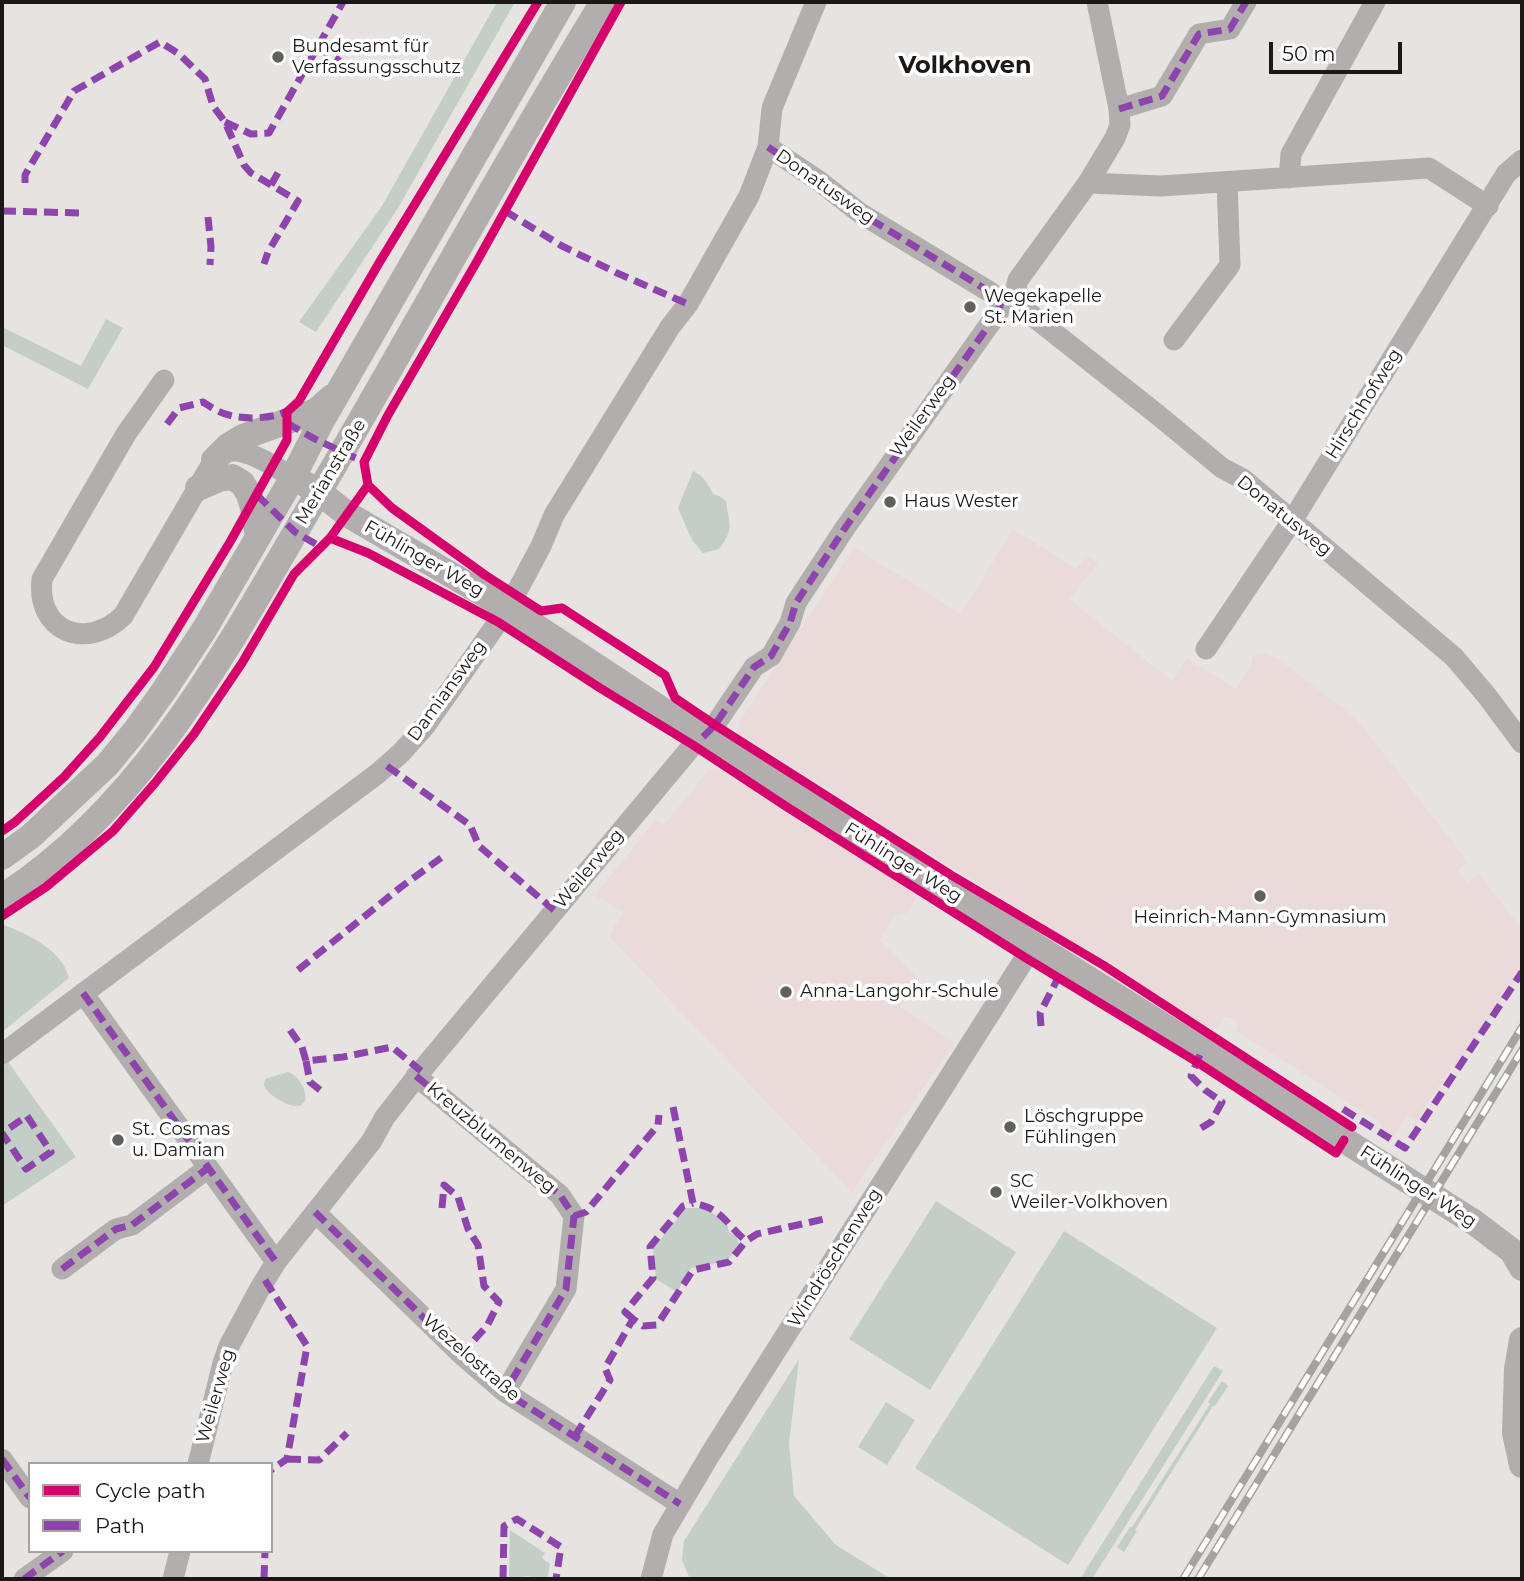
<!DOCTYPE html>
<html>
<head>
<meta charset="utf-8">
<style>
	body { margin:0 }
	#map { position:relative; width:1524px; height:1581px; overflow:hidden; background:#e6e3e1; font-family:Montserrat,sans-serif }
	canvas { display:block }
	.frame { position:absolute; inset:0; border:4px solid #1b1918; pointer-events:none }
	.legend { position:absolute; left:28px; top:1462px; width:245px; height:91px; box-sizing:border-box; background:#fff; border:2px solid #a4a3a3; margin:0; padding:9px 12px; list-style:none; font-size:21px; color:#1b1918 }
	.legend li { display:flex; align-items:center; gap:14px; height:35px }
	.legend b { width:35px; border:2px solid #a4a3a3 }
	.scale { position:absolute; left:1269px; top:42px; width:133px; height:32px; box-sizing:border-box; border:4px solid #1b1918; border-top:0; padding-left:9px; font-size:21px; line-height:24px; white-space:nowrap; color:#1b1918; -webkit-text-stroke:5px #fff; paint-order:stroke }
</style>
</head>
<body>
<div id="map">
<canvas width="1524" height="1581"></canvas>
<div class="frame"></div>
<ul class="legend">
<li><b style="height:9px;background:#d6006c"></b>Cycle path</li>
<li><b style="height:9px;background:#8e44ad"></b>Path</li>
</ul>
<div class="scale">50 m</div>
</div>
<script>
const ctx = document.querySelector('canvas').getContext('2d');
ctx.lineJoin = 'round';
function paint(path, color) { ctx.fillStyle = color; ctx.fill(path, 'evenodd'); }
function strokePath(path, color, width, dash) { ctx.strokeStyle = color; ctx.lineWidth = width; ctx.lineCap = dash ? 'butt' : 'round'; ctx.setLineDash(dash || []); ctx.stroke(path); }
function drawText(font, color, halo, rows, align = 'center') {
  ctx.font = font + ' Montserrat,sans-serif'; ctx.lineWidth = 7; ctx.setLineDash([]); ctx.textBaseline = 'middle'; ctx.strokeStyle = halo; ctx.fillStyle = color; for (const [text, x, y, turn = 0] of rows) {
    ctx.save(); ctx.translate(x, y); ctx.rotate((+turn || 0) * Math.PI / 180); ctx.textAlign = isNaN(turn) ? turn : align; if (halo) ctx.strokeText(text, 0, 0); ctx.fillText(text, 0, 0); ctx.restore();
  }
}
paint(new Path2D(`
	M1013,529L1076,569L1087,555L1098,563L1069,599L1172,681L1187,659L1236,689L1251,665L1253,656L1265,653L1281,661L1355,717L1468,862L1457,871L1468,882L1479,874L1522,930V968L1457,1067L1453,1065L1416,1121L1407,1116L1393,1137L1382,1130L1381,1123L1235,1030L1239,1023L1229,1017H1224L1216,1028L1209,1029L741,735L738,731L739,723L854,547L961,614Z
	M716,768L918,895L907,913L894,916L879,941L918,978L900,1007L954,1043L852,1192L609,936L623,913L595,895L656,820L665,824L709,770Z`), '#eadada');
paint(new Path2D(`
	M497,2H515L398,208L316,332L299,322L382,206Z
	M106,319L123,328L88,389L2,345V327L81,366Z
	M693,471C704,477 708,483 713,494L719,496L726,501C729,525 735,528 719,549L703,553L692,540L678,508Z
	M2,924C28,935 61,948 69,978L2,1032Z
	M8,1062L76,1157L2,1206V1067Z
	M288,1072C308,1079 317,1120 281,1101C274,1097 268,1093 264,1086L265,1079Z
	M936,1201L1016,1252L930,1390L849,1339Z
	M686,1208H704L726,1221L729,1232L736,1236L739,1244L727,1261L691,1268L677,1292L656,1279L653,1249Z
	M1064,1231L1217,1328L1068,1565L915,1468Z
	M799,1359L789,1444L794,1496L836,1545L891,1579H690L682,1560L684,1541Z
	M1214,1366L1223,1371L1092,1579H1080Z
	M1222,1381L1228,1386L1215,1406H1213L1135,1530L1137,1531L1124,1552L1117,1547L1130,1527H1132L1210,1404L1208,1402Z
	M886,1402L915,1420L887,1465L858,1447Z
	M510,1530L545,1553L542,1558L550,1564L547,1579L526,1576L509,1579Z`), '#c3cec6');
strokePath(new Path2D(`
	M1097,2L1119,109L1120,125L1115,138L1088,183L1018,280C1014,291 1017,301 1025,310L1158,415L1222,468L1243,479L1454,657L1487,696L1522,743
	M1119,109L1162,96L1199,34L1230,29L1246,2
	M1289,178L1291,154L1375,2
	M1088,183L1161,186L1429,168L1488,206
	M1174,340L1230,265L1227,182
	M164,380L126,434L42,579C36,632 86,651 123,616L214,460C220,456 227,450 235,451C252,451 278,469 293,477
	M1206,649L1292,521L1506,174L1522,160
	M83,993L276,1262
	M2,1054L377,774L401,753L425,726L508,608L541,546L554,515L670,327L688,304L749,196L768,147L772,108L816,2
	M416,1076L560,1195L574,1216L566,1289L505,1392
	M315,1212L461,1354L505,1392L680,1504
	M62,1269L116,1229L132,1225L208,1168
	M2,1459L30,1498
	M198,1464L223,1363L229,1346L259,1290L276,1262L371,1142L385,1117L421,1071L693,745L715,725L754,667L771,656L790,623L796,603L845,528L999,311L1001,300L990,292L860,213L819,181L768,147
	M24,1579L63,1551
	M173,1579L180,1551
	M651,1579L663,1534L711,1453L1034,944`), '#b3aeae', 21);
strokePath(new Path2D(`
	M214,460L228,446L243,437L316,411L332,397
	M293,477L319,492L347,514L508,608L729,754L1202,1050L1475,1223L1512,1251L1522,1268
	M198,488L219,479L232,477L242,483L249,494L253,508L258,536
	M2,857L31,836L107,765L135,731L163,692L204,630L293,477L320,424L563,2
	M2,897C145,806 229,645 313,502C411,336 502,166 603,2
	M1522,1340L1517,1369L1515,1433L1522,1465`), '#b3aeae', 26);
const rail = new Path2D(`
	M1183,1579L1522,1027
	M1198,1579L1522,1050`);
strokePath(rail, '#a5a2a0', 8);
strokePath(rail, '#fff', 5, [16]);
strokePath(new Path2D(`
	M317,47L340,61
	M1119,109L1162,96L1199,34L1230,29L1246,2
	M225,122L251,134L269,133L343,2
	M25,183V175L74,91L160,42L179,54L205,79L213,106L225,122L244,165L251,173L298,201L268,252L264,264
	M271,185L279,171
	M2,211L82,213
	M505,211L562,246L617,273L688,304
	M208,217L211,247L210,265
	M1001,300L1017,298
	M287,423L313,438L364,462
	M167,424L179,408L203,402C211,407 219,413 229,415C244,420 280,419 291,408
	M257,495L295,532L321,547
	M703,737L715,725L754,667L771,656L790,623L796,603L845,528L999,311L1001,300L990,292L860,213L819,181L768,147
	M387,766L470,825L479,846L554,910
	M298,970L401,887L445,855
	M83,993L276,1262
	M1041,1026L1040,1013L1058,978
	M290,1030L302,1047L306,1061L343,1057L392,1047L421,1071
	M306,1061L310,1082L320,1090
	M416,1076L560,1195L574,1216L566,1289L505,1392
	M673,1107L693,1203C722,1208 726,1224 746,1241L757,1234L829,1218
	M1343,1109L1405,1148L1522,972
	M27,1116L51,1152L26,1169L2,1133Z
	M1201,1128L1211,1122L1222,1102L1205,1090L1191,1076L1202,1050
	M442,1208L444,1185L458,1197L468,1229L478,1245L484,1286L499,1302L487,1326L461,1354
	M315,1212L461,1354L505,1392L680,1504
	M574,1216L586,1212L658,1125L659,1115
	M62,1269L116,1229L132,1225L208,1168
	M265,1280L307,1346L287,1459L271,1470
	M633,1319L625,1312L653,1278L650,1247L683,1206L693,1203
	M575,1436L610,1380L605,1368L633,1319L643,1326L657,1325L693,1270L729,1262L746,1241
	M2,1459L30,1498
	M287,1459L319,1460L347,1433
	M24,1579L63,1551
	M264,1579L265,1551
	M503,1579L504,1526L517,1519L561,1547L556,1579`), '#8e44ad', 7, [14, 7]);
strokePath(new Path2D(`
	M368,485L392,508L485,575L541,611L562,608L665,675L675,698L715,725L951,875L1103,965L1352,1127
	M330,538L368,553L498,622L600,688L693,745L787,807L1026,958L1197,1062L1336,1153L1344,1140
	M2,831L15,822L64,777L100,737L154,667L230,542L287,440V412L299,401L379,263L538,2
	M2,916L46,887L113,831L155,783L194,734L242,663L294,574L330,538L368,485L364,462L388,415L476,263L621,2`), '#d6006c', 9);
for (const [x, y, r, color] of [
	[278,57,7,"#62605e"],
	[970,307,7,"#62605e"],
	[890,502,7,"#62605e"],
	[1260,896,7,"#62605e"],
	[786,992,7,"#62605e"],
	[1010,1127,7,"#62605e"],
	[118,1140,7,"#62605e"],
	[996,1192,7,"#62605e"]
]) { const dot = new Path2D(); dot.arc(x, y, r, 0, 2 * Math.PI); ctx.fillStyle = color; ctx.fill(dot); strokePath(dot, '#fff', 2.5); }
drawText('18px', '#1b1918', '#fff', [
	["Bundesamt für",292,47],
	["Verfassungsschutz",292,68],
	["Wegekapelle",984,297],
	["St. Marien",984,318],
	["Haus Wester",904,502],
	["Heinrich-Mann-Gymnasium",1260,918,"center"],
	["Anna-Langohr-Schule",800,992],
	["Löschgruppe",1024,1117],
	["Fühlingen",1024,1138],
	["St. Cosmas",132,1130],
	["u. Damian",132,1151],
	["SC",1010,1182],
	["Weiler-Volkhoven",1010,1203]
], 'left');
drawText('18px', '#1b1918', '#fff', [
	["Donatusweg",825,187,35],
	["Hirschhofweg",1364,404,-58],
	["Weilerweg",923,416,-54],
	["Merianstraße",331,472,-59],
	["Donatusweg",1284,516,39],
	["Fühlinger Weg",424,559,30],
	["Damiansweg",447,691,-54],
	["Fühlinger Weg",903,863,32],
	["Weilerweg",589,869,-50],
	["Kreuzblumenweg",491,1138,40],
	["Fühlinger Weg",1418,1187,33],
	["Windröschenweg",835,1258,-58],
	["Wezelostraße",471,1358,41],
	["Weilerweg",216,1396,-74]
]);
drawText('bold 24px', '#1b1918', '#fff', [
	["Volkhoven",965,66]
]);
</script>
</body>
</html>
